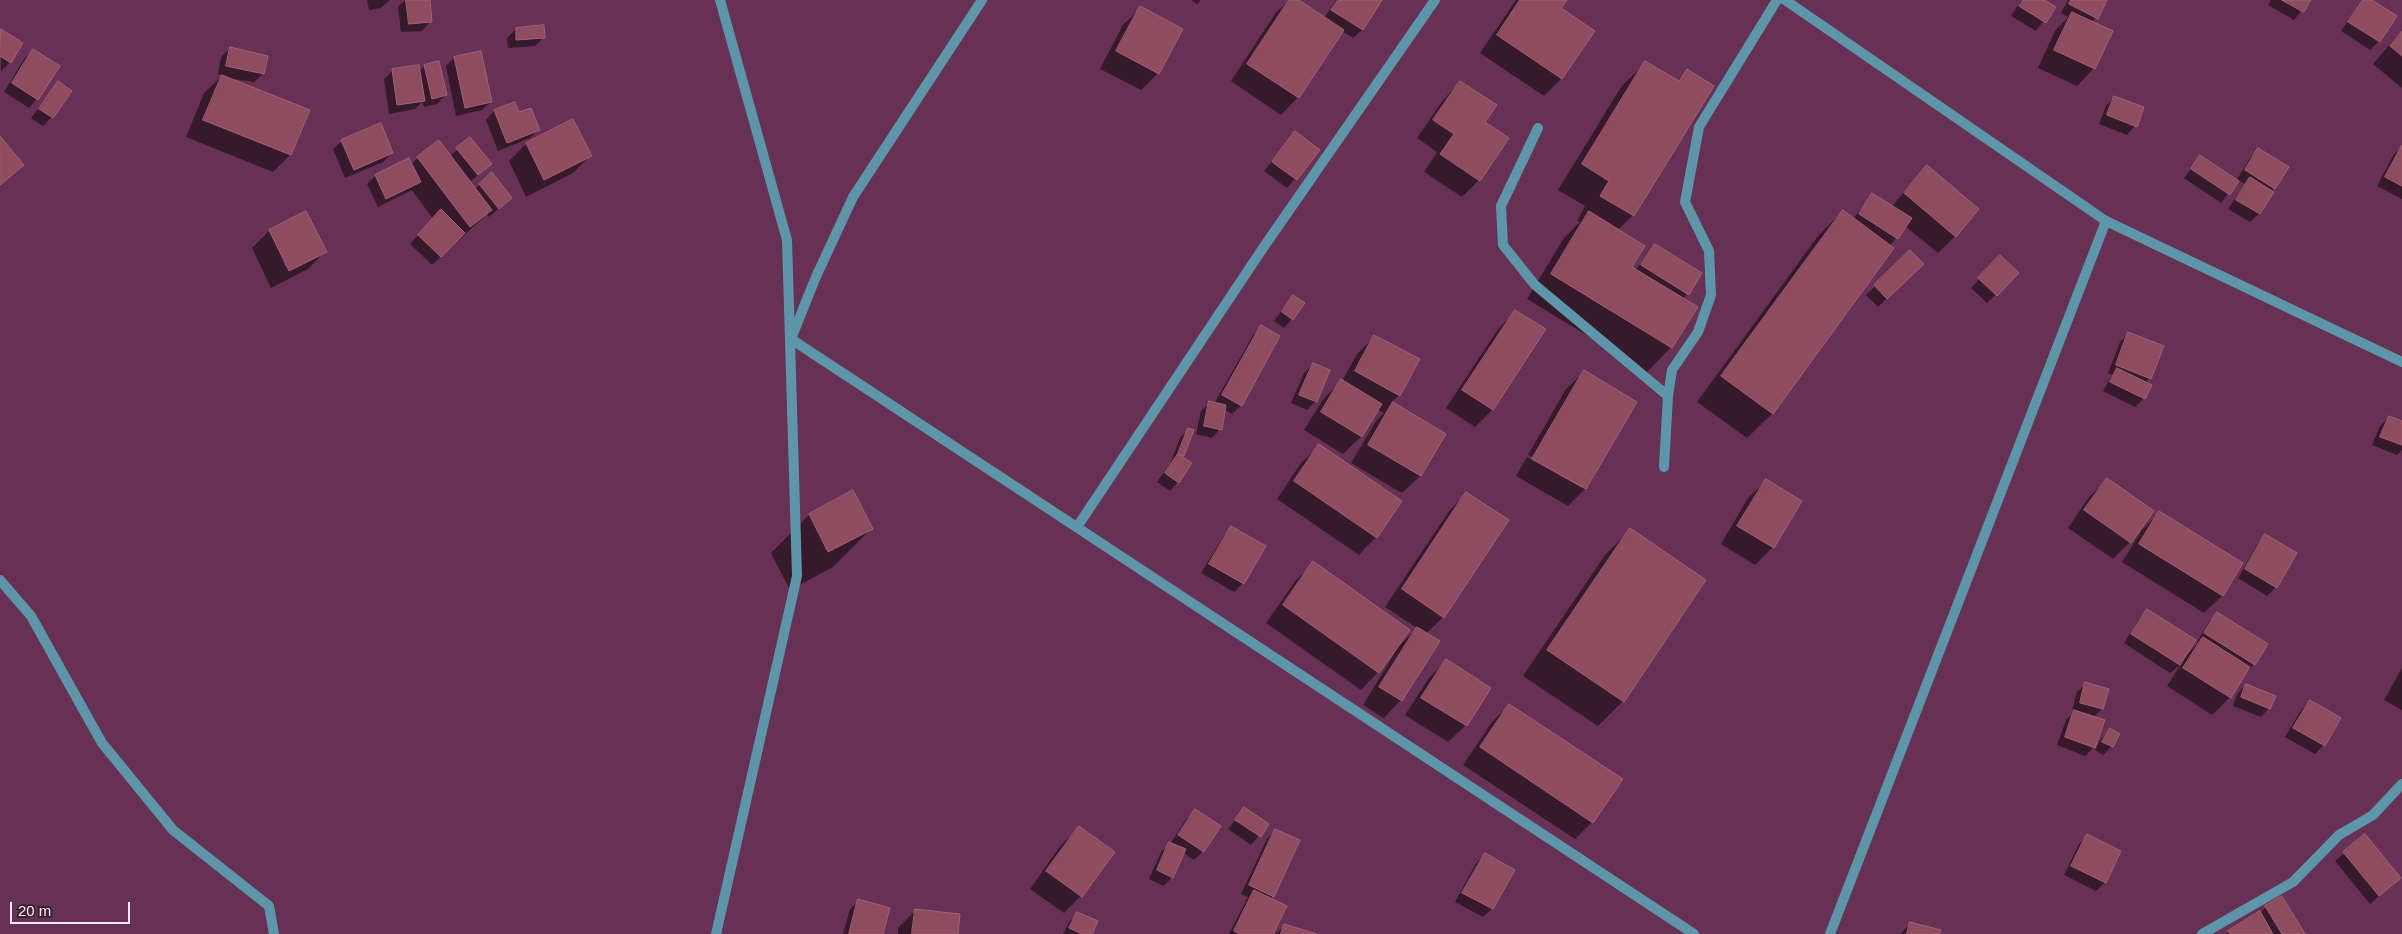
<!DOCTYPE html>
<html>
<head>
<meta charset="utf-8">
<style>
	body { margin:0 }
	#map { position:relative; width:2402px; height:934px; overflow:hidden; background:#663154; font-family:Arial,sans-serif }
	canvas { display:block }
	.scale { position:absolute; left:10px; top:902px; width:120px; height:22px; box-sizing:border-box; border:2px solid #ffeaf6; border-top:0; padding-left:6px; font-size:15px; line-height:18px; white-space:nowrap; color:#ffeaf6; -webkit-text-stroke:4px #3c2333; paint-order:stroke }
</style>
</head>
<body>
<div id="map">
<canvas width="2402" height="934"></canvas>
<div class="scale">20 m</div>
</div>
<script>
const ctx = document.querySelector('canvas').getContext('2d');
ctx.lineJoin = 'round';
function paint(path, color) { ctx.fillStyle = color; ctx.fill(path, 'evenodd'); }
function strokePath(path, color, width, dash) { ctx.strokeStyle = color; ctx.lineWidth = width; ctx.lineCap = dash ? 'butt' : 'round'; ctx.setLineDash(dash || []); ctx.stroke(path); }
paint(new Path2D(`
	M367,0H390L381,8L369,10Z
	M405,0H429L430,22L422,31L401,32L398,7Z
	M1191,0H1201L1197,4Z
	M1289,0H1297L1324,18L1336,0H1381L1362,30L1353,38L1342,31L1298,97L1281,115L1231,81L1275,14Z
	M1516,0H1565L1560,8L1562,78L1544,96L1480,53Z
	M2021,0H2043L2054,7L2036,31L2011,16Z
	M2068,0H2106L2092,23L2094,68L2077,86L2038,68L2055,31L2068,17L2061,13Z
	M2271,0H2308L2309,1L2294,20L2268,5Z
	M2363,0H2370L2379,41L2370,50L2341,31Z
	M1140,8L1158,73L1141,90L1100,69L1123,25Z
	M516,29L544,37L535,46L508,48L507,38Z
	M2402,30V88L2373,64Z
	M1,31L22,44L10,62L1,71Z
	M230,48L263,74L254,82L226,78L290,155L273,172L186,137L204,93L223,75L218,74L221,57Z
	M33,50L37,99L29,108L4,92L24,59Z
	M454,58L491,102L482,110L456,116L446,66Z
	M1646,62L1677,81L1687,71L1633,215L1618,230L1630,267L1636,270L1655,245L1701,273L1683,299L1671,347L1647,372L1527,299L1564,238L1580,222L1577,221L1585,206L1558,190L1621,87Z
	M438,63L446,95L437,104L424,107L422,102L415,109L389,114L384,79L393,70L419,72L424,66Z
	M1460,82L1483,123L1479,180L1462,197L1424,172L1437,152L1417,138L1443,100Z
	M58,83L52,117L43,126L31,118Z
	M2114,97L2135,126L2127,135L2099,124L2106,106Z
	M514,103L518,114L539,129L530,138L498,151L486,120L494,111Z
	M573,121L590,156L573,173L526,197L509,161L526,144Z
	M1295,133L1318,150L1287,188L1264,171Z
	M470,139L490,164L470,182L475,189L492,174L502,206L489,217L487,214L432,265L410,244L433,219L412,190L378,207L367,184L375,176L411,164L438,141L450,156Z
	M342,141L392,153L383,162L345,178L333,149Z
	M2402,147V199L2377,186L2394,154Z
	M2258,149L2274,188L2259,214L2250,222L2228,209L2245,184L2238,180L2221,203L2184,178L2200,157L2236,181L2250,158Z
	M1927,167L1955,236L1938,253L1905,226L1890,246L1893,248L1772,414L1747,438L1697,402L1818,236L1843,211L1853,219L1872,194L1891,207Z
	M305,213L325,252L308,269L271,288L252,248L269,231Z
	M1910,252L1922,264L1878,307L1866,295Z
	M2000,257L2017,273L1987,303L1971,288Z
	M1293,297L1292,319L1284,328L1274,321Z
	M1516,311L1544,330L1492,410L1475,427L1446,408L1498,329Z
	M1261,326L1241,405L1232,414L1224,409L1220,429L1212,438L1196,434L1201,411L1210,403L1214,404L1253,335Z
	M2128,334L2150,378L2145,383L2150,386L2144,398L2135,407L2103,391L2112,375L2108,373L2120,342Z
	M1374,337L1399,395L1391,403L1444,434L1420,476L1402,493L1351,463L1376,421L1384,413L1378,410L1361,437L1343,454L1304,430L1324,398L1342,381L1357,354Z
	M1313,364L1316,401L1307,410L1291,403L1304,373Z
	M1584,372L1635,402L1585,489L1568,506L1516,476L1527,457L1582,488V485L1528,455L1566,389Z
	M2389,417L2402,423V450L2397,455L2372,445L2380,426Z
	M1189,429L1181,457L1178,482L1170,491L1157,482L1170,464L1180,438Z
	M1319,446L1376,537L1359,555L1277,499L1301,463Z
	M2107,480L2130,542L2113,559L2068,528L2089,497Z
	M1766,481L1773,547L1755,565L1721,544L1748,498Z
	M1466,494L1443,617L1426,634L1401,700L1384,718L1363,705L1399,646L1417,628L1385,607L1449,511Z
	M2160,512L2242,564L2222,596L2204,613L2122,562L2142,530Z
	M809,515L871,529L833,567L790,590L771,553Z
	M1231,528L1243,583L1234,592L1201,573L1223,537Z
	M1630,530L1623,701L1598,726L1523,676L1605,555Z
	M2266,536L2276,587L2267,596L2238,578L2257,545Z
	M1314,563L1378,672L1361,690L1266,623L1296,580Z
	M2147,610L2186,656L2198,643L2197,642L2209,622L2217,614L2267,645L2230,697L2212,715L2167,686L2181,664L2170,673L2124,643L2139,619Z
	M1446,661L1466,725L1448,742L1405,715L1429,678Z
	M2402,668V710L2384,700Z
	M2086,684L2102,709L2093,718L2094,747L2085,756L2057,745L2066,720L2074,712L2072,711L2077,692Z
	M2246,685L2269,708L2261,717L2233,706L2237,694Z
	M2310,701L2324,745L2315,754L2285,737L2301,710Z
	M1509,705L1592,822L1575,839L1463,765L1492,722Z
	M2110,730L2112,746L2103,755L2095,750L2101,739Z
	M1244,809L1268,825L1251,845L1228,829Z
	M1195,811L1219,826L1203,851L1194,860L1183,853L1172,877L1164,886L1149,879L1161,852L1170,844L1186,819Z
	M1079,828L1081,896L1064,913L1030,889L1061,845Z
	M1275,830L1273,896L1270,899L1272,934H1229L1248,897L1241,894L1267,839Z
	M2088,835L2105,882L2096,891L2064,875L2079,844Z
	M2364,836L2390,886L2370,904L2335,861Z
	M1485,854L1513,870L1492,909L1483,917L1455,902L1476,863Z
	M859,901L882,934H843L850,909Z
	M2266,907L2304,934H2226L2260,913Z
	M916,910L956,934H898V928Z
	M1078,913L1090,934H1063L1069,922Z
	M1911,923L1938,934H1900Z
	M1285,925L1313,934H1276Z`), '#0007');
const building = new Path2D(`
	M406,0H430L432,22L409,24Z
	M1289,0H1299L1344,30L1299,98L1247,64Z
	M1338,0H1382L1363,30L1331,10Z
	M1520,0H1567L1561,8L1595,31L1562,79L1497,35Z
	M2023,0H2045L2056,7L2046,23L2019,6Z
	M2071,0H2107L2098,19L2069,4Z
	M2282,0H2311L2304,12Z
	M2363,0H2372L2397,16L2380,42L2348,22Z
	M1140,6L1183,29L1159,74L1116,51Z
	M2072,12L2113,31L2095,69L2054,50Z
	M544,25L545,38L516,40V28Z
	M1,29L23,43L11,63L0,56Z
	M2402,31V56L2390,46Z
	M230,47L268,56L264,74L226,66Z
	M33,49L60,66L38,100L12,83Z
	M481,51L492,102L465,108L454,57Z
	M439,61L447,95L432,99L424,65Z
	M1645,61L1679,81L1687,69L1714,86L1634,216L1600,196L1609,181L1582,164Z
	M419,65L425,101L397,105L392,69Z
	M222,75L310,110L291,155L203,120Z
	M58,81L72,91L53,118L39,109Z
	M1460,81L1497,105L1485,122L1509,138L1480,181L1440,154L1454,134L1433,120Z
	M2114,96L2144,107L2137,127L2107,115Z
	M515,102L519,112L531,108L540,130L507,143L494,110Z
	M573,119L592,156L544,180L526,143Z
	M381,123L393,153L354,170L341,140Z
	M1295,131L1320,150L1297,180L1272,162Z
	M0,136L24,165L0,185Z
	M470,137L492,164L478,175L456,148Z
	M439,140L492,210L470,227L417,157Z
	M2402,145V186L2385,177Z
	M2258,148L2289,167L2275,189L2245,170Z
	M2200,155L2239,181L2230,195L2191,169Z
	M409,158L421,182L386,199L375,175Z
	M1927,165L1979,209L1956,237L1904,193Z
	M492,172L512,198L499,209L479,184Z
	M2250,177L2274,192L2260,214L2236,200Z
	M1872,193L1912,218L1898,239L1859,214Z
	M441,209L465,233L441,257L418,235Z
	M1843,210L1894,248L1773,414L1721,376Z
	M306,211L327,252L289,271L269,230Z
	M1589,211L1645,246L1632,267L1698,307L1672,348L1551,274Z
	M1655,244L1702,273L1689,295L1641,265Z
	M1910,250L1924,264L1887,299L1874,285Z
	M2000,255L2019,273L1997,296L1978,278Z
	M1293,295L1305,303L1293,320L1282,312Z
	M1515,310L1546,329L1493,410L1462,390Z
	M1261,325L1280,336L1242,406L1222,395Z
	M2128,332L2164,346L2151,379L2116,365Z
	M1374,335L1420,359L1400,396L1355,371Z
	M1313,363L1330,370L1317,402L1299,395Z
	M2117,368L2152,385L2145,399L2110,382Z
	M1584,370L1637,402L1586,489L1532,459Z
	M1341,379L1382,404L1362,437L1321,412Z
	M1209,401L1226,405L1222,430L1204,426Z
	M1393,402L1446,434L1421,476L1368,445Z
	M2389,416L2402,421V445L2380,437Z
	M1188,428L1194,430L1184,456L1178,454Z
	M1319,444L1402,501L1377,538L1294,481Z
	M1178,454L1192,463L1179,483L1165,473Z
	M2107,478L2154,511L2131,543L2084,510Z
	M1766,479L1802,501L1774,548L1737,526Z
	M853,490L873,529L828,552L809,514Z
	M1466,492L1509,520L1444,618L1402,589Z
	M2159,511L2243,563L2223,596L2139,544Z
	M1231,526L1266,546L1244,584L1209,564Z
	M1630,528L1706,580L1624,702L1547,650Z
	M2265,534L2297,553L2277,588L2245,569Z
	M1313,561L1410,630L1379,673L1283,605Z
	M2147,609L2196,640L2180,665L2131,634Z
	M2217,612L2268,644L2255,665L2204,633Z
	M1417,627L1440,641L1402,701L1379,687Z
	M2203,637L2250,667L2231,698L2183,668Z
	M1446,659L1491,688L1467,726L1421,698Z
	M2085,682L2109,689L2103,709L2080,703Z
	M2246,684L2276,696L2270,709L2241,697Z
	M2310,700L2341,718L2325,746L2293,728Z
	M1509,704L1623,779L1593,823L1480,747Z
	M2074,710L2105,720L2095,748L2065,737Z
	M2110,728L2120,734L2113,747L2102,742Z
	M1244,807L1269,824L1261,837L1235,820Z
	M1195,809L1221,826L1204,852L1178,835Z
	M1079,826L1115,852L1082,897L1046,871Z
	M1275,829L1300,840L1274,897L1249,885Z
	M2087,834L2121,851L2106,883L2071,866Z
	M2365,834L2401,878L2379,896L2343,852Z
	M1169,842L1186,849L1173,878L1157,870Z
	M1485,853L1515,870L1493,909L1462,893Z
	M1254,890L1287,906L1273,934H1240L1234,931Z
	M2282,896L2305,934H2282L2265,906Z
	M858,899L890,908L883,934H849Z
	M915,909L960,914L958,934H912Z
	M2260,911L2273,934H2230L2228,931Z
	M1077,912L1098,921L1092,934H1082L1069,928Z
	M1910,922L1941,930L1939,934H1907Z
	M1284,924L1317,934H1281Z`);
paint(building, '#8d4c5f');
strokePath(building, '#a46174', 1);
strokePath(new Path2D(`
	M1538,128L1501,206L1503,245L1535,285L1668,396
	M1664,467L1668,396L1672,370L1698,332L1711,295L1709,251L1685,202L1699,127L1777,0`), '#5e96a9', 10);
strokePath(new Path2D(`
	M982,0L853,197L815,279L791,339L1694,934
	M1785,0L2106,221L2402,362
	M1077,527L1263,248L1435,0
	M0,580L31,616L102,743L173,830L269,906L274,934
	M716,934L797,576L787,240L720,0
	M1830,934L2106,221
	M2202,934L2293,882L2339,835L2373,815L2402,784`), '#5e96a9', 10);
</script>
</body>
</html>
